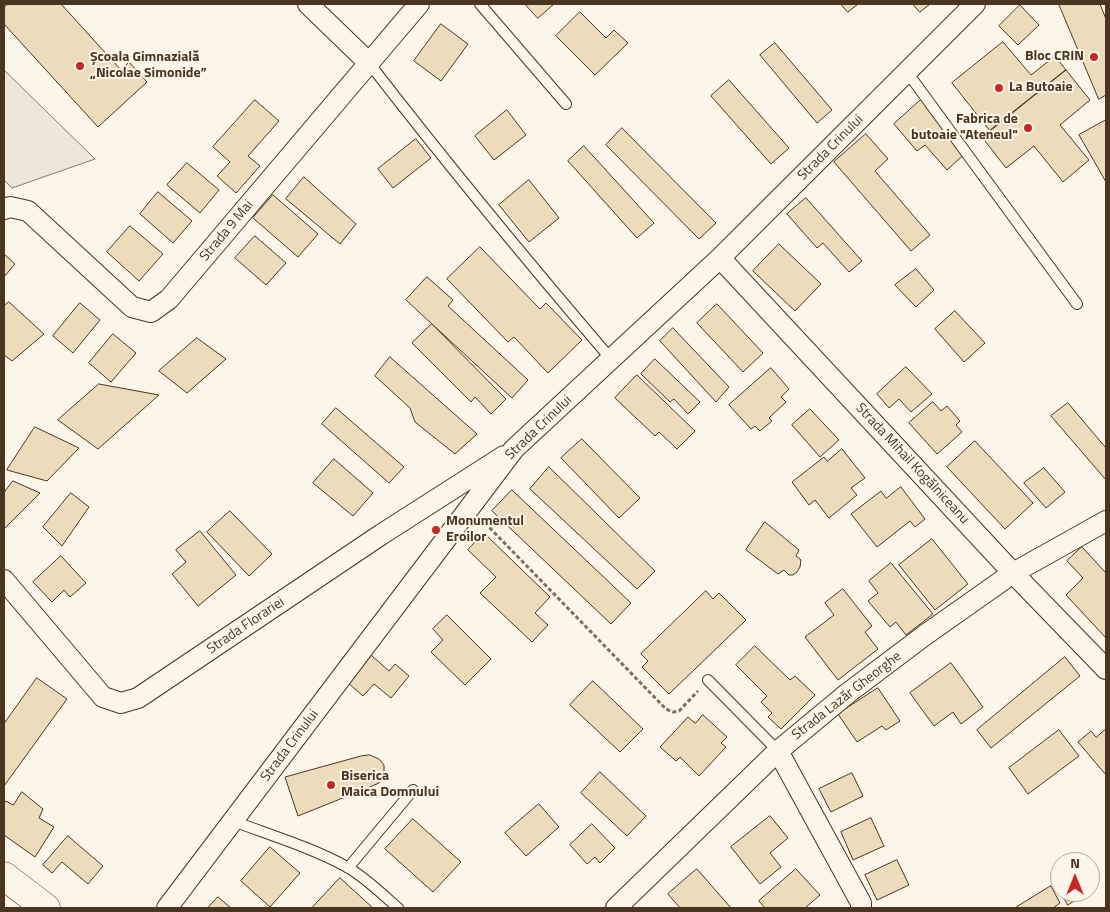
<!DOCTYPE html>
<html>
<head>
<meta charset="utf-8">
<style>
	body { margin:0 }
	#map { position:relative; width:1110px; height:912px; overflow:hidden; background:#fbf6e9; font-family:"Titillium Web",sans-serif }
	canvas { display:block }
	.frame { position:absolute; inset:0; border:5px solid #4a3520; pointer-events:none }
	.north { position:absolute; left:1050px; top:852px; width:50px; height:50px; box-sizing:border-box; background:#fbf6e9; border:1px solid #b4a999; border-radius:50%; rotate:0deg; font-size:14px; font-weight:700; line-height:20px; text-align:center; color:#4a3520 }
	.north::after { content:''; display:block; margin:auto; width:18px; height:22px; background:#c62828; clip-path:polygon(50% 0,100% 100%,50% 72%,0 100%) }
</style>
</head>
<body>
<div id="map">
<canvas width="1110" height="912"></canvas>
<div class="frame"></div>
<div class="north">N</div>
</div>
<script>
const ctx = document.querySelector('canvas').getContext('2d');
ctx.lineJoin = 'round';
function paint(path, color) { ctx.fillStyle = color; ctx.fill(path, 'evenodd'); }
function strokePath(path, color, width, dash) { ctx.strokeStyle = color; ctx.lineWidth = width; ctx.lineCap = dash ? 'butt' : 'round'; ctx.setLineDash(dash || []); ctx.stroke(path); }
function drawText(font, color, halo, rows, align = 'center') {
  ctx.font = font + ' "Titillium Web",sans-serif'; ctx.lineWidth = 4; ctx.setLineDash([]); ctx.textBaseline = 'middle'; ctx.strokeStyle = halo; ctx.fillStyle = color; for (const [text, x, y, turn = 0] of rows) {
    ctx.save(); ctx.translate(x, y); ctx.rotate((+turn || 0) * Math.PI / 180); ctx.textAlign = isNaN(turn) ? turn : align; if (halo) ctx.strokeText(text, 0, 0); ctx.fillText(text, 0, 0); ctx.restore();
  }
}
const green = new Path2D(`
	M4,70L95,159L12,188L4,180Z`);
paint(green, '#ede6d9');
strokePath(green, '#887966', 1);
const building = new Path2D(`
	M8,4H61L121,70L129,62L147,82L98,127L4,24V8Z
	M525,4H554L538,18Z
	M841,4H858L848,12Z
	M913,4H930L920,12Z
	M1059,4H1100L1106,19V95L1099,99Z
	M1020,5L1039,25L1018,45L999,26Z
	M580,12L606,38L614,30L628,43L595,75L556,36Z
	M441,24L468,44L441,81L414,61Z
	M1003,42L1031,75L1055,56L1066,70L990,131L952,83Z
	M775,43L832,110L817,123L760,55Z
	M1066,70L1090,100L1060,125L1089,160L1063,182L1034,146L1006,168L982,137Z
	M729,80L789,148L771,164L711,96Z
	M923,98L969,150L947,170L925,145L917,151L894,124Z
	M255,100L279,121L248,156L260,166L236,193L217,176L230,162L213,147Z
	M507,110L526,135L494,160L475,136Z
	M1106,120V182L1079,135Z
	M622,128L716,223L699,239L606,145Z
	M866,134L888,159L875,171L930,235L911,251L834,162Z
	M416,139L431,158L393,188L378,169Z
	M584,146L654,223L637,238L568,161Z
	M187,163L219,190L200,213L167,185Z
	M304,177L356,224L340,244L286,199Z
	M529,180L559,218L529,242L499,205Z
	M158,192L192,221L173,243L140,214Z
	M273,195L318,234L298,257L253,218Z
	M806,198L862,261L849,272L823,243L817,248L787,214Z
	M130,226L163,254L139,281L107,252Z
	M255,236L286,263L266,285L235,258Z
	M779,244L821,284L795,311L753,271Z
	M480,247L540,309L546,303L582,340L548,373L514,337L508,342L447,279Z
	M4,254L15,264L4,277Z
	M916,269L934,290L916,307L895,285Z
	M427,277L453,300L448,306L528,380L512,398L406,300Z
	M9,302L44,334L12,361L4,355V306Z
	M80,303L100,320L73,353L53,336Z
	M717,304L763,353L743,372L697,323Z
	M955,311L985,343L964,362L935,329Z
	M432,324L506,399L491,414L475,397L471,402L412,343Z
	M673,328L729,387L716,402L660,341Z
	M113,334L136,353L111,382L89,363Z
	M197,338L226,359L187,393L159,371Z
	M390,357L477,434L455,454L415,422L410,408L375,376Z
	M655,359L700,402L688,414L674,399L670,402L641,374Z
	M906,367L932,394L911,412L899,399L889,408L877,394Z
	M771,368L789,389L781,397L786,402L769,418L772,421L760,431L755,426L751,429L729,405Z
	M637,375L695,431L677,449L659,432L655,436L615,398Z
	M99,384L159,395L98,449L58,420Z
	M933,402L941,411L947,406L960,421L956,425L962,432L937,454L909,423Z
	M1068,403L1106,448V480L1051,416Z
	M336,408L404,467L389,483L322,424Z
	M810,409L839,440L820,457L792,425Z
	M35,427L79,448L47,481L7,470Z
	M582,439L640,498L619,518L561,458Z
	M975,441L1033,503L1005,529L947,467Z
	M842,449L865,478L851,488L857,495L829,518L815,500L809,505L792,482L824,457L827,461Z
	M334,459L373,493L353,516L313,483Z
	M549,467L655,571L637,589L530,489Z
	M1044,468L1065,492L1046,508L1024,483Z
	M13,481L40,493L4,529V493Z
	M901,487L925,519L915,527L910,521L877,547L851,514L881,491L886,498Z
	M512,490L631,603L611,624L492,511Z
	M71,493L89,507L62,546L43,527Z
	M230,511L272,554L249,576L207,532Z
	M765,522L799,550L796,556L801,560L800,567L797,572L793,575H789L784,570L778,574L746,550Z
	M200,531L236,575L198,606L172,574L186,562L176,550Z
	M484,533L550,597L535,613L548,625L532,642L480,593L496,577L468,550Z
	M932,539L968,584L935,610L899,565Z
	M1082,547L1106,573V638L1066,595L1083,578L1067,561Z
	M61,556L86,583L70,597L64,590L52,602L33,582Z
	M891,563L933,614L906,635L896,622L890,627L868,601L878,593L869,581Z
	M843,589L872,626L865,632L878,649L838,680L805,637L834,615L825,603Z
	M706,591L713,599L719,593L746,620L669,694L642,667L648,661L641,654Z
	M447,615L491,659L465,685L431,652L443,640L433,629Z
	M755,646L790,680L795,676L815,695L781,729L768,717L772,713L761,702L767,696L736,665Z
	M371,655L389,671L395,664L409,676L391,698L374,684L363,696L347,682Z
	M1065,657L1080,676L991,748L977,730Z
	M951,663L983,707L961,724L953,712L934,726L910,693Z
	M37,678L67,699L4,786V724Z
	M593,681L643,729L620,752L570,705Z
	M878,688L900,721L886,730L882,726L857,742L838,714Z
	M703,715L727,737L721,743L726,747L699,776L680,757L676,761L660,747L688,717L695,723Z
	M1106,729V775L1078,742L1091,731L1096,737Z
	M1059,730L1079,756L1028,794L1009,768Z
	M370,755L379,759L384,765V773L379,783L370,787L298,816L285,777L361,756Z
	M600,772L646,816L627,836L581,793Z
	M852,773L863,796L831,812L819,789Z
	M22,792L43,809L39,818L54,827L35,857L4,835V803L6,801L13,805Z
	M539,804L559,827L526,856L505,833Z
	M770,816L788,838L770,853L781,867L760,884L731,847Z
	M871,818L884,846L853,860L841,832Z
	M413,819L461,862L433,892L385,849Z
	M592,824L615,848L600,863L595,857L587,864L570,845Z
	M68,836L103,866L88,884L62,862L52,873L43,865Z
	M270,847L300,873L270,907L241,881Z
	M897,860L909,885L877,900L865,875Z
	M697,869L731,908H680L668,894Z
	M796,869L820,895L805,908H765L759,901Z
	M340,878L373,908H312Z
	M1051,886L1060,903L1053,908H1015Z
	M1061,892H1088L1068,905Z
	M218,897L231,908H208Z`);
paint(building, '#ecdcbc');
strokePath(building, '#4a3520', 1);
const lane = new Path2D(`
	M480,4L566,104
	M369,63C447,164 528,262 611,359
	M907,72L1077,304
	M708,680L778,751
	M233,821C270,835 313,848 347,867C366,878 382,894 398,908
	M348,868L413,790`);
const street = new Path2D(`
	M308,4L369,63
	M4,209L10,207L28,211L132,307L151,312L169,299L419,4
	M720,258L1013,573L1106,669
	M4,580L103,697L121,703L138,698L382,534L504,456
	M778,751L861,903V908
	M167,908L514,449L720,258L975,4
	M616,908L778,751L848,693L925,635L1013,573L1106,521`);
const primary = new Path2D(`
	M4,876L46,908`);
strokePath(lane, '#4a3520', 12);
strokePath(street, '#4a3520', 22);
strokePath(primary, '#4a3520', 29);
strokePath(new Path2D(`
	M485,523L666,709L673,712L679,711L698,691`), '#7f6f5c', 3, [4, 2.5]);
strokePath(lane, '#fbf6e9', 10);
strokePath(street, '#fbf6e9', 20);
strokePath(primary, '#fbf6e9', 28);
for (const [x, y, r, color] of [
	[1094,57,5,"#c62828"],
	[80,66,5,"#c62828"],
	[999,88,5,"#c62828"],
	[1028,128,5,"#c62828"],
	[436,530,5,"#c62828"],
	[331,785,5,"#c62828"]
]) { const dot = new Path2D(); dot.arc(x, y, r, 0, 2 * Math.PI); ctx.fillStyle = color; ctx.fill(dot); strokePath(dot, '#fbf6e9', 2); }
drawText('bold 14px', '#4a3520', '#fbf6e9', [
	["Bloc CRIN",1084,57,"right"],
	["Școala Gimnazială",90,58],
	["„Nicolae Simonide”",90,74],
	["La Butoaie",1009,88],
	["Fabrica de",1018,120,"right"],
	["butoaie \"Ateneul\"",1018,136,"right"],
	["Monumentul",446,522],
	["Eroilor",446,538],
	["Biserica",341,777],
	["Maica Domnului",341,793]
], 'left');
drawText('14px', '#4a3520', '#fbf6e9', [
	["Strada Crinului",831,148,-45],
	["Strada 9 Mai",227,231,-50],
	["Strada Crinului",539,428,-44],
	["Strada Mihail Kogălniceanu",912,464,47],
	["Strada Florariei",246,626,-34],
	["Strada Lazăr Gheorghe",847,696,-38],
	["Strada Crinului",290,746,-53]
]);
</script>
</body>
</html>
